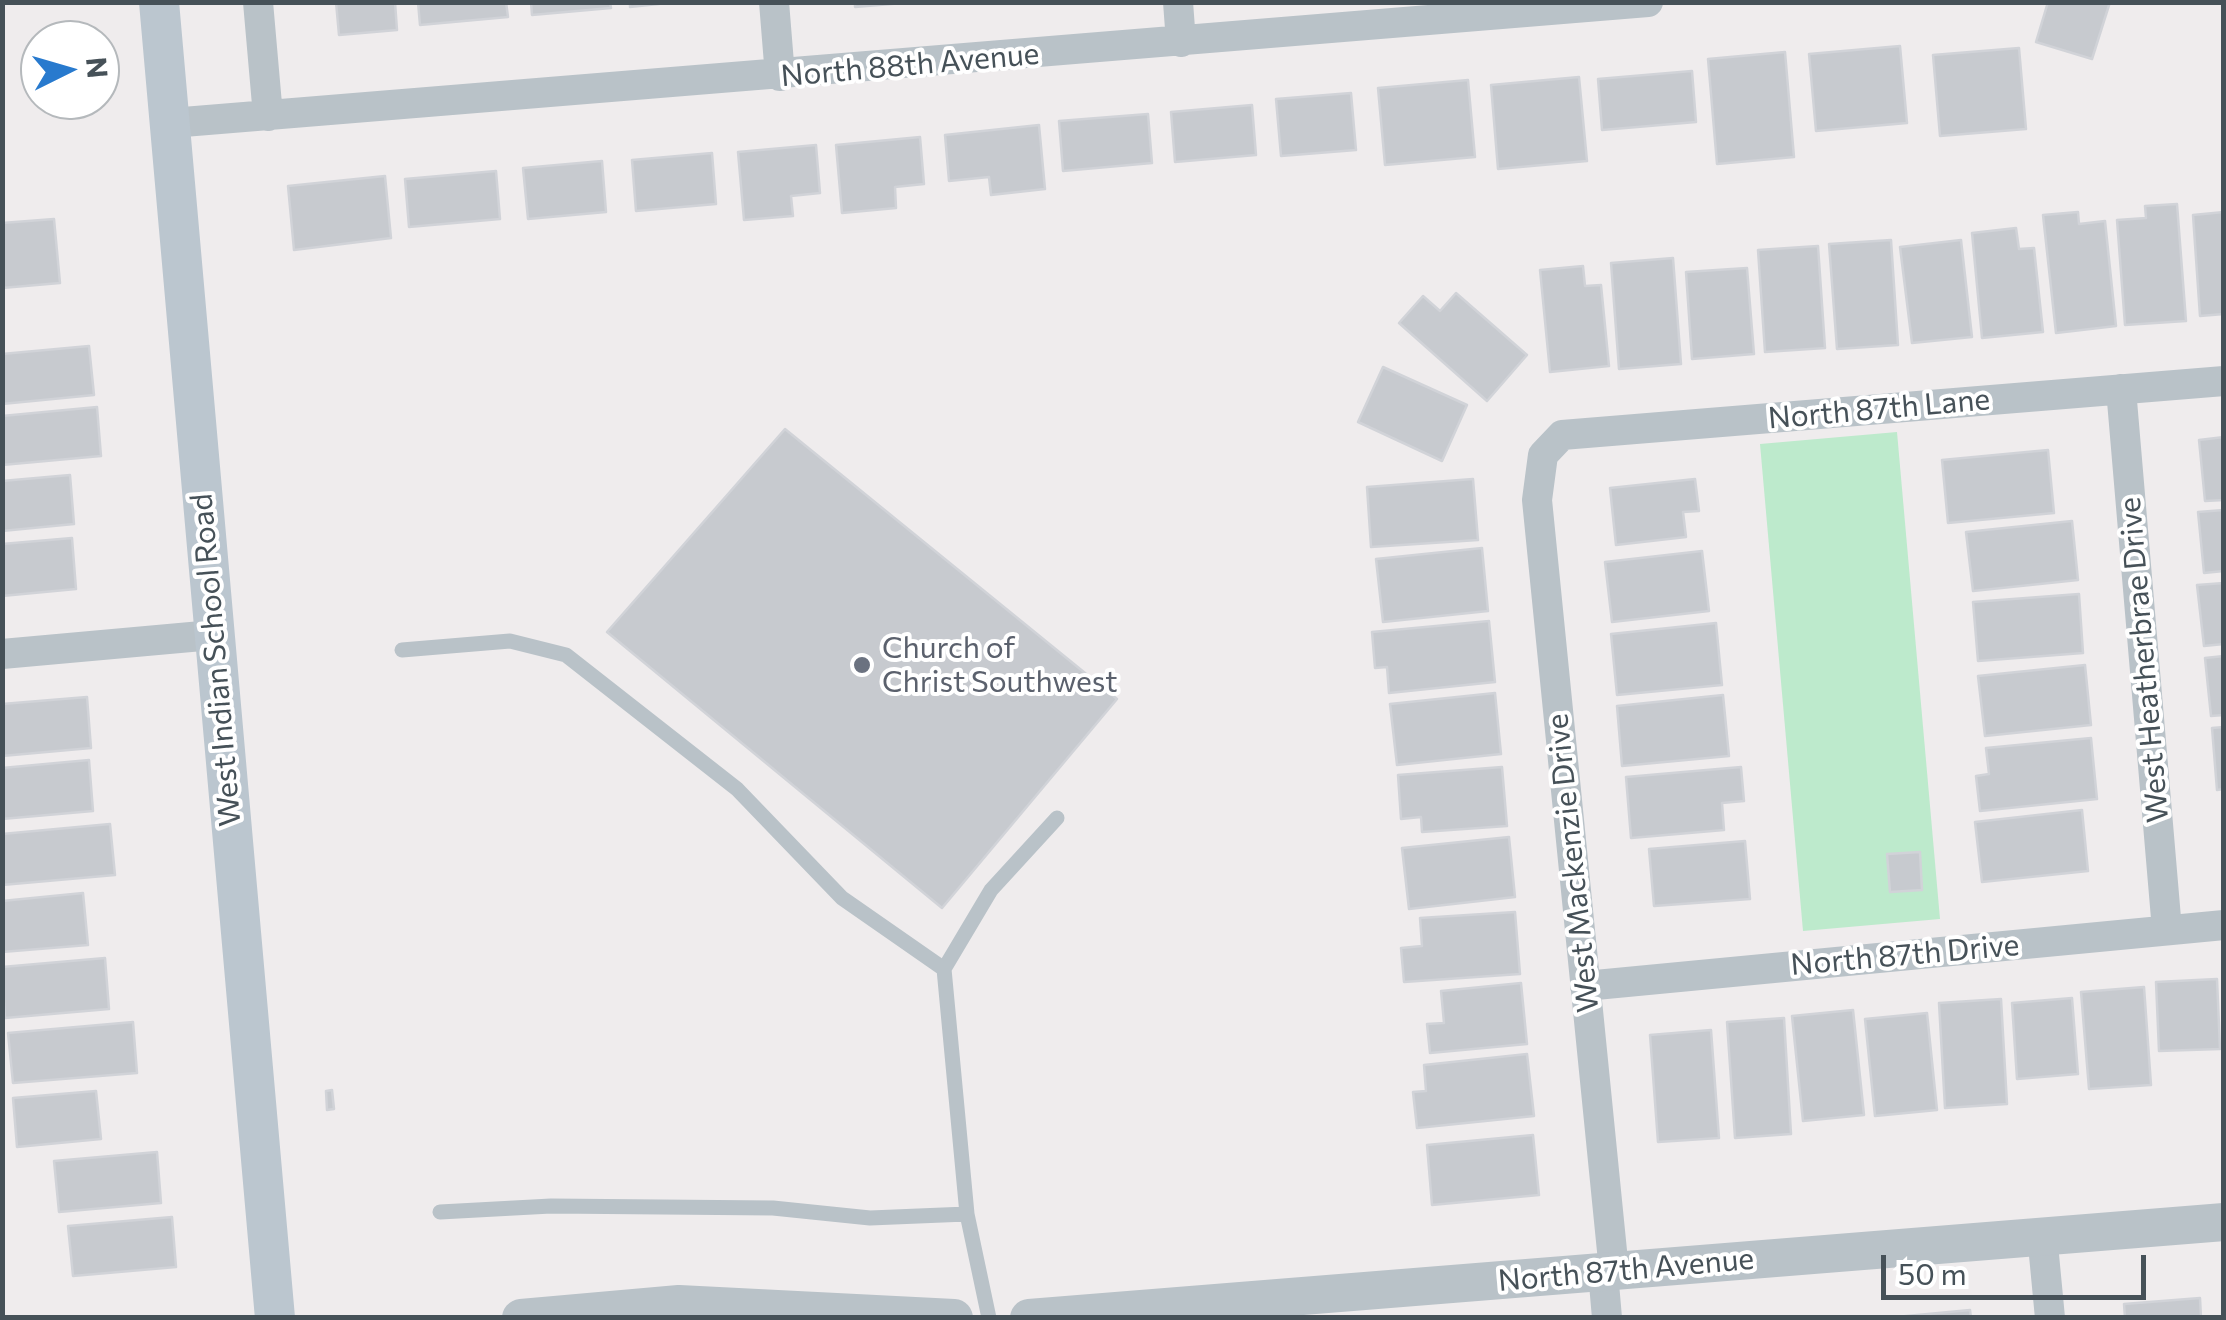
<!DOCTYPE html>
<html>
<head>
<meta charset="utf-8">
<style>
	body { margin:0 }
	#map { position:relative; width:2226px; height:1320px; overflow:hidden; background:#efeced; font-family:Commissioner,sans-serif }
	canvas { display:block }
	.frame { position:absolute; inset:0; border:5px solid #465158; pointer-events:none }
	.north { position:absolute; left:20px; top:20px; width:100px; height:100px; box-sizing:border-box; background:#fff; border:2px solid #b5b9bc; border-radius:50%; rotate:85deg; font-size:28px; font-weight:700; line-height:40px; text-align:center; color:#465158 }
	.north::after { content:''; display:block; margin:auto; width:35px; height:45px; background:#287ace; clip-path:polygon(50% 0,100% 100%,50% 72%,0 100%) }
	.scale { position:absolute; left:1881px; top:1255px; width:265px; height:45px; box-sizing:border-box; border:5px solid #465158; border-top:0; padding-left:12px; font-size:30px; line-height:35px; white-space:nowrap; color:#465158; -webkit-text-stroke:8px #fff; paint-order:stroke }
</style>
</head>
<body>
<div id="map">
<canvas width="2226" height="1320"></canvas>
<div class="frame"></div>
<div class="north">N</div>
<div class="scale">50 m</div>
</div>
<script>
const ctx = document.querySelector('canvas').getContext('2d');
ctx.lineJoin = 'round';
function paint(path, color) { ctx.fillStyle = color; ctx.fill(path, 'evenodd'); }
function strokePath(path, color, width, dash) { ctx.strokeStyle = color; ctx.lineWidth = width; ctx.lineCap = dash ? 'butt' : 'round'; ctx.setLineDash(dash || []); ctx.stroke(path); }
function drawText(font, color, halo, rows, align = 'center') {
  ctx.font = font + ' Commissioner,sans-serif'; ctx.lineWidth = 8; ctx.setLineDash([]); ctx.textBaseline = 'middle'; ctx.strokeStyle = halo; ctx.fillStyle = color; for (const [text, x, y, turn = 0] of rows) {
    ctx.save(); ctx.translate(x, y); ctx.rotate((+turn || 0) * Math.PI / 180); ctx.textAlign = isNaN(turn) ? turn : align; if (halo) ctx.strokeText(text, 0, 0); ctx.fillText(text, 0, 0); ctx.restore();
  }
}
paint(new Path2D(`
	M1897,432L1940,919L1803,931L1760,444Z`), '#bdeacc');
const building = new Path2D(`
	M336,2H395L397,30L339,35Z
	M418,2H506L508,17L420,25Z
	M531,2H610L611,8L532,15Z
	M630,2H677L630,7Z
	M855,2H903V3L855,7Z
	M2048,2H2110L2092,59L2036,42Z
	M1900,46L1907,123L1816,131L1809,54Z
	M2019,48L2026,129L1940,136L1933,55Z
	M1785,52L1794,157L1717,164L1708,59Z
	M1692,71L1696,122L1602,130L1598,79Z
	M1579,77L1587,161L1498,169L1491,85Z
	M1468,80L1475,157L1385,165L1378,88Z
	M1351,93L1356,150L1281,156L1276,99Z
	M1252,105L1256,155L1175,162L1171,112Z
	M1148,114L1152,163L1063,171L1059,121Z
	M1039,125L1045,189L991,195L989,177L949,181L945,135Z
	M920,137L924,184L895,187L896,208L842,213L836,145Z
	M816,145L820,193L791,196L793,216L744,220L738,152Z
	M712,153L716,204L636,211L632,160Z
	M602,161L606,212L528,219L523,168Z
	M496,171L500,219L409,227L405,179Z
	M385,176L391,238L294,250L288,186Z
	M2177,204L2186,321L2125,325L2117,220L2146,218L2145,206Z
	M2078,212L2079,224L2105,221L2116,326L2056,333L2043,215Z
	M2224,212V314L2200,316L2193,215Z
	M54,219L60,283L2,288V223Z
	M2016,228L2019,249L2034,248L2043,332L1982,338L1972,233Z
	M1891,240L1898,345L1837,349L1829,244Z
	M1961,240L1972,337L1912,343L1900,247Z
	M1818,246L1825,348L1765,352L1758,250Z
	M1673,258L1681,364L1619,369L1611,263Z
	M1583,266L1585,286L1601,285L1609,366L1550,372L1540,270Z
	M1747,268L1754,354L1692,359L1686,272Z
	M1456,293L1527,355L1487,401L1399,323L1423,296L1440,311Z
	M89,346L94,395L2,404V354Z
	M1383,367L1467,405L1442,461L1358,422Z
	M97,407L101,456L2,465V416Z
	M785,429L1117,699L942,908L607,632Z
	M2224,437V500L2205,501L2199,440Z
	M2048,450L2054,513L1948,523L1942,460Z
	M70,475L74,524L2,531V481Z
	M1473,479L1478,540L1371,547L1367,487Z
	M1695,479L1699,511L1683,512L1686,537L1616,545L1610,488Z
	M2224,510V571L2204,573L2198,512Z
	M2072,521L2078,580L1973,591L1966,532Z
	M72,538L76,589L2,596V544Z
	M1482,548L1488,611L1383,622L1376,559Z
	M1702,551L1709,611L1612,622L1605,562Z
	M2224,583V644L2204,646L2197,585Z
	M2079,594L2083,653L1978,661L1973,602Z
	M1489,621L1495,682L1389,693L1387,667L1375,668L1372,632Z
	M1716,623L1722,685L1617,695L1611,634Z
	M2224,656V715L2211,716L2205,658Z
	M2085,665L2091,725L1985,736L1978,676Z
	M1495,693L1501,754L1397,765L1390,704Z
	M1723,695L1729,756L1622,766L1617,706Z
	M87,697L91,748L2,756V704Z
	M2224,727V789L2217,790L2212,728Z
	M2091,738L2097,799L1980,811L1976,776L1989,774L1986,748Z
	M89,760L93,811L2,819V768Z
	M1502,767L1507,826L1422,832L1421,817L1401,819L1398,775Z
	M1741,767L1744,801L1722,803L1724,830L1631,838L1626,777Z
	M2082,810L2088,871L1982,882L1975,822Z
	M110,824L115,875L2,885V834Z
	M1509,837L1515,897L1409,909L1402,848Z
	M1745,841L1750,899L1654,906L1649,849Z
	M1920,852L1922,890L1890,892L1887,854Z
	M83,893L88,945L2,952V901Z
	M1515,912L1520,974L1404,982L1401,948L1422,946L1420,918Z
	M105,958L109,1009L5,1018L2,967Z
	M2217,979L2220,1049L2159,1051L2156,982Z
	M1521,983L1527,1044L1430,1053L1427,1024L1444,1023L1441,991Z
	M2144,987L2151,1085L2089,1089L2081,992Z
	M2072,998L2078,1074L2017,1079L2012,1003Z
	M2001,999L2007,1104L1945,1108L1939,1003Z
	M1853,1010L1864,1115L1803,1121L1792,1016Z
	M1927,1013L1937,1110L1875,1116L1865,1019Z
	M1784,1018L1791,1134L1735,1138L1727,1022Z
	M133,1022L137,1073L13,1083L8,1033Z
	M1711,1030L1719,1138L1658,1142L1650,1035Z
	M1527,1054L1534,1116L1417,1128L1413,1092L1426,1091L1424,1065Z
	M332,1090L334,1109L327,1110L326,1091Z
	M96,1091L101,1139L17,1147L13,1098Z
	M1533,1135L1539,1195L1432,1205L1427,1145Z
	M157,1152L161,1203L59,1212L54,1161Z
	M172,1217L176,1267L73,1276L68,1226Z
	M2200,1298L2201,1318H2125L2124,1304Z
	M1970,1310L1971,1318H1896V1317Z`);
paint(building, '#c7cacf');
strokePath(building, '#d1d3d8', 2.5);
strokePath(new Path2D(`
	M402,650L510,641L566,655L737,789L842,898L944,969
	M440,1212L551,1206L773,1208L870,1218L967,1214
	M989,1318L967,1214L944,969L991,890L1057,818`), '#b9c2c8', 15);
strokePath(new Path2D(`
	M258,2L268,116
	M774,2L780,76
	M1178,2L1181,42
	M171,123L1648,2
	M2121,389L2167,930
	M2,654L213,635
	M1585,986L2224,925
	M2042,1234L2050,1318
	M1614,1271L1537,500L1543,455L1562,435L2224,381
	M1603,1272L1607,1318`), '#b9c2c8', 30);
strokePath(new Path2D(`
	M521,1318L679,1304L954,1318
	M1029,1318L2224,1222`), '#b9c2c8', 38);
strokePath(new Path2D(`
	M159,2L275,1318`), '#bbc6cf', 40);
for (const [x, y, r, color] of [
	[862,665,10,"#6b7280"]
]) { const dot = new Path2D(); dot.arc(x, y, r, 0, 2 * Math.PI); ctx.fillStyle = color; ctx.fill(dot); strokePath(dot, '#fff', 4); }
drawText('30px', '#465158', '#fff', [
	["North 88th Avenue",910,65,-5],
	["North 87th Lane",1879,409,-5],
	["West Indian School Road",216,660,-95],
	["West Heatherbrae Drive",2144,660,-95],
	["West Mackenzie Drive",1573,863,-96],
	["North 87th Drive",1905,955,-5],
	["North 87th Avenue",1626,1270,-5]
]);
drawText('30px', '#5b616d', '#fff', [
	["Church of",882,648],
	["Christ Southwest",882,682]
], 'left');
</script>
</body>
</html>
